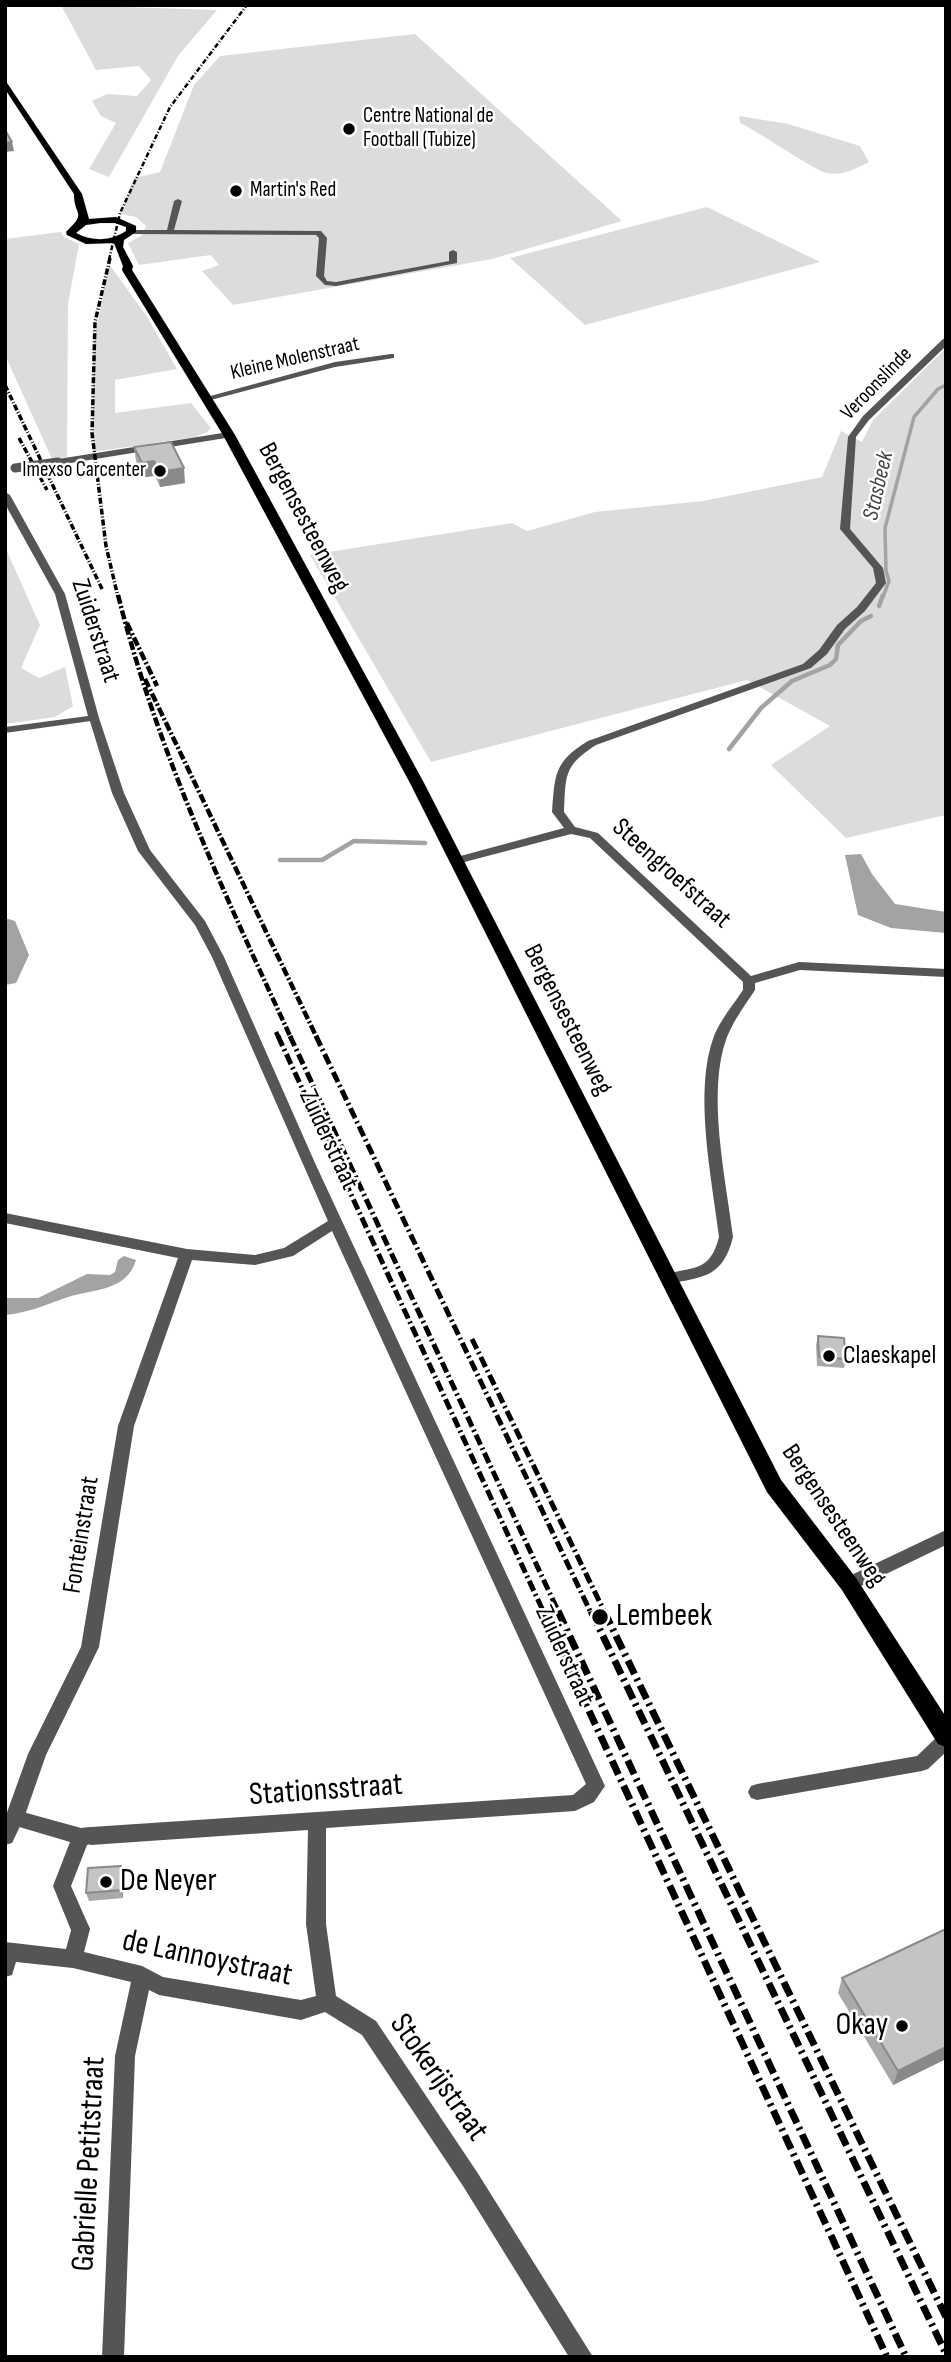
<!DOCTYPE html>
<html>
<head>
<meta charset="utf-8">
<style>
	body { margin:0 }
	#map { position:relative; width:951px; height:2362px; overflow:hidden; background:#fff; font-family:"Sofia Sans Condensed",sans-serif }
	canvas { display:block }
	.frame { position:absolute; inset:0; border:7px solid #000; pointer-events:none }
</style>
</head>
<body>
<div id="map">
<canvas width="951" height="2362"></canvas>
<div class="frame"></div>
</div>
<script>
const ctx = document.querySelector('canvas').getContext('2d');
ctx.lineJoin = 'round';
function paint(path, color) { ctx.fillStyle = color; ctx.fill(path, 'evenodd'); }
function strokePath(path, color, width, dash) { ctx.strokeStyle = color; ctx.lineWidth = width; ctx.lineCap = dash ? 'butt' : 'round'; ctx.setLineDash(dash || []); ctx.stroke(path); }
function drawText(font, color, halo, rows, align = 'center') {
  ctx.font = font + ' "Sofia Sans Condensed",sans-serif'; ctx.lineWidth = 5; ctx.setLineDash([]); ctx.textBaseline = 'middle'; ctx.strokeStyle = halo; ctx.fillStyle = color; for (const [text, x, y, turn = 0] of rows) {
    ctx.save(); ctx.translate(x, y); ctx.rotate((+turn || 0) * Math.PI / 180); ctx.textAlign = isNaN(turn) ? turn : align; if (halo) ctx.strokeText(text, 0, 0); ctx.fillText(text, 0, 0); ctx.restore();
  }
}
paint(new Path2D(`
	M61,5L217,10L178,56L109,177L89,169L116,123L101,116L92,101L107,94L137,96L151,80L139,66L96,70Z
	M415,34L622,221L492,259L233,305L202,271L219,265L211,255L139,265L128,243L141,236L146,226L136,217L121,214L134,178L160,172L194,85L220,56Z
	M739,116L788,124L860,146L869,162C855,169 843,176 827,173C815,171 758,131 740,123Z
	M707,207L820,262L585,325L510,258Z
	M61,232L64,237L79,244L68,304L67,457L52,459L5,355V239Z
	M109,264L146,315L177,369L115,380V413L191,403L211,428L207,432L195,437L93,452V347Z
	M946,348V815L846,838L771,765L830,726L747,680L431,762L310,555L512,523L527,531L595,512L703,501L822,477L841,431L862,442L873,420Z
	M5,547L40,625L21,668L39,678L65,667L73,706L55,717L5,724Z`), '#dcdcdc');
paint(new Path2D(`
	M861,854L872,874L895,904L946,912V933L891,928L858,915L845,855Z
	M124,1256L136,1260C127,1291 94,1289 68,1297C47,1304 29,1313 5,1315V1298H38L87,1274L110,1275L115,1272L118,1260Z`), '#a3a3a3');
strokePath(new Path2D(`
	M883,597L889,581L886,571L885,528L914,417L938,389L946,385`), '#a3a3a3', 3.5);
strokePath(new Path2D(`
	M879,606L883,595
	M729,749L761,708L792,681L830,665L836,659L838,645L861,621L871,616
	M280,860H322L354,841L425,843`), '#a3a3a3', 4.5);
paint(new Path2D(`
	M5,918L15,921L29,955L16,983L5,985Z`), '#a3a3a3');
const primary = new Path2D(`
	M5,80L82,194L89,219L116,217L136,226V232L124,240L123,247L133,266L132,270L235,435L424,783L781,1480L856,1578L946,1717V1747L938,1744L842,1590L767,1492L410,783L223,435L122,270L123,266L114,243L86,244L67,235L66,232C88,211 74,217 74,194L5,89ZM100,223H115L126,227V231C111,241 93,242 76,233L86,225Z`);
strokePath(primary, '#dbdbdb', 1);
paint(new Path2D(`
	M23,1812L81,1828L89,1827L96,1830L98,1836L96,1842L87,1845L71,1886L90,1929L87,1935L80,1938L73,1935L53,1886L70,1842L16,1826L14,1820L16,1814Z`), '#555');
paint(new Path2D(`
	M178,199L182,201L174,230L321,231L327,238L324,276L327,281L336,282L449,261V252L453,250L457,252V263L336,286L325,285L316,276L319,238L316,235L131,234L127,232L131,230H167L174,201Z
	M943,339H946V346L869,420L856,437L850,529L883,568L886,583L865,611L845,629L827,654L811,668L596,745C563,766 566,776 564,812L575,827L598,833L751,976L799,962L946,969V977L800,970L755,983V990C745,1005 734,1020 727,1037C706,1092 726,1179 733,1237C723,1277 704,1277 668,1284L663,1283L661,1279L663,1275C693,1266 710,1273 719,1237C712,1179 693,1091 714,1036C721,1019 733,1005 743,990V982L590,838L571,834L457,864L451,860L453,858L564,828L552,812C555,774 554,762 588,741L803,664L819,650L837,625L857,607L876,583L873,568L840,529L848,437L863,416Z
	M391,354H394V358L335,367L207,401L203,398L335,362Z
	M94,715L99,718L124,793L150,850L205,921L224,957L315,1163L605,1786L594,1802L575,1811L326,1828V1924L336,1996L376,2021L477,2172L593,2357H569L463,2186L362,2035L325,2012L301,2020L159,1995L149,1990L135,2056L124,2357H102L115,2056L131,1982L73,1968L16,1962L12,1975L5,1977V1942L66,1949L73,1923L80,1920L87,1923L90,1929L84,1952L142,1966L163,1977L301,2000L316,1996L306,1924L308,1830L91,1845L84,1842L82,1836L84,1830L91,1827L573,1795L586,1784L332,1231L293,1256L255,1265L192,1260L134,1426L99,1647L46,1755L24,1818L12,1843L5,1845V1818L28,1754L81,1647L118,1426L178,1258L5,1223V1213L187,1249L255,1255L284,1248L328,1221L212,957L195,925L138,851L112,793L89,718Z
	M946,1530V1545L855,1589L849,1591L843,1589L841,1584L843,1579Z
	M946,1732V1752L928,1769L922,1771L757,1800L751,1798L748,1792L751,1786L757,1784L917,1756L940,1734Z`), '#555');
paint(new Path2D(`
	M229,432L232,433V437L58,465L53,462L58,459Z
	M5,492L10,495L65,594L99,718L98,720L5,733V727L88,716L55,594L5,504Z`), '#555');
paint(primary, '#000');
strokePath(new Path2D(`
	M109,260L120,213L170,107L247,5`), '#000', 2.5, [5, 2, 1, 2]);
strokePath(new Path2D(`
	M110,258L95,322L92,433L106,546L118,597
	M5,385L103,591
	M19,438L47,490`), '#000', 3.5, [6, 2, 1, 2]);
strokePath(new Path2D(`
	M118,595C157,750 224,893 291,1038
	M127,623L157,686
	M145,679L317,1038
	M276,1032L279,1038`), '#000', 4.5, [9, 2.5, 2, 2.5]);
strokePath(new Path2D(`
	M278,1036L544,1613
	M290,1036L559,1613
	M316,1036L591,1613
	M472,1339L605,1613`), '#000', 5, [11, 3.5, 2, 3.5]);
strokePath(new Path2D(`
	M543,1611L887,2357
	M558,1611L906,2357
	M591,1611L946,2354
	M604,1611L946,2317`), '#000', 7, [15, 5, 2.5, 5]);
strokePath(new Path2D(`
	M15,468L58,462`), '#555', 9);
paint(new Path2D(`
	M134,447L185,483L160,487L155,476L143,477L136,461Z
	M818,1336L846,1359L844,1368L817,1366L816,1345Z
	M121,1866L123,1874V1898L89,1901L86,1893Z
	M946,1929V2059L893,2085L838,1993L842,1978Z`), '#a9a9a9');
paint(new Path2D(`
	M12,142L14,151L5,152V143Z
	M154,461L155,476L143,477L142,463Z
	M184,468L185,483L160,487L159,472Z
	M121,1866L123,1874V1898L121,1890Z
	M946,2047V2059L893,2085L898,2071Z`), '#898989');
const building = new Path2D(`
	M5,130L12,142L5,143Z
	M171,442L184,468L159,472L154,461L142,463L134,447Z
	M818,1336L844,1338L846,1359L819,1357Z
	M121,1866V1890L86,1893L88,1868Z
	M946,1929V2047L898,2071L842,1978Z`);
paint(building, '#c4c4c4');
strokePath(building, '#898989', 2);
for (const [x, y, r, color] of [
	[349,129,7,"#000"],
	[236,191,7,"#000"],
	[160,471,7,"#000"],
	[829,1356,7,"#000"],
	[600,1617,9,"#000"],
	[106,1882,7,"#000"],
	[902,2026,7,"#000"]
]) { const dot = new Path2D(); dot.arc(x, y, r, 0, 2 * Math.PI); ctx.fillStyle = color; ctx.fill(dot); strokePath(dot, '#fff', 2.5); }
drawText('21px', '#000', '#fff', [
	["Centre National de",363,117],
	["Football (Tubize)",363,141],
	["Martin's Red",250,191],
	["Imexso Carcenter",146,471,"right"]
], 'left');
drawText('21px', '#000', '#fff', [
	["Kleine Molenstraat",295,359,-13],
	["Veroonslinde",877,384,-46]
]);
drawText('italic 23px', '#444', '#fff', [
	["Stasbeek",879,486,-77]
]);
drawText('26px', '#000', '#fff', [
	["Bergensesteenweg",303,518,62],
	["Zuiderstraat",95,631,72],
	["Steengroefstraat",671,874,42],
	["Bergensesteenweg",567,1020,63],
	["Zuiderstraat",328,1140,65],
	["Bergensesteenweg",833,1516,56],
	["Fonteinstraat",82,1535,-81],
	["Zuiderstraat",564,1656,65]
]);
drawText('26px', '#000', '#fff', [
	["Claeskapel",843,1356]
], 'left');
drawText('32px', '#000', '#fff', [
	["Lembeek",616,1617],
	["De Neyer",120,1882],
	["Okay",888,2026,"right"]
], 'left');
drawText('32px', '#000', '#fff', [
	["Stationsstraat",326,1791,-4],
	["de Lannoystraat",207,1959,12],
	["Stokerijstraat",438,2078,55],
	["Gabrielle Petitstraat",90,2164,-87]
]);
</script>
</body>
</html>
